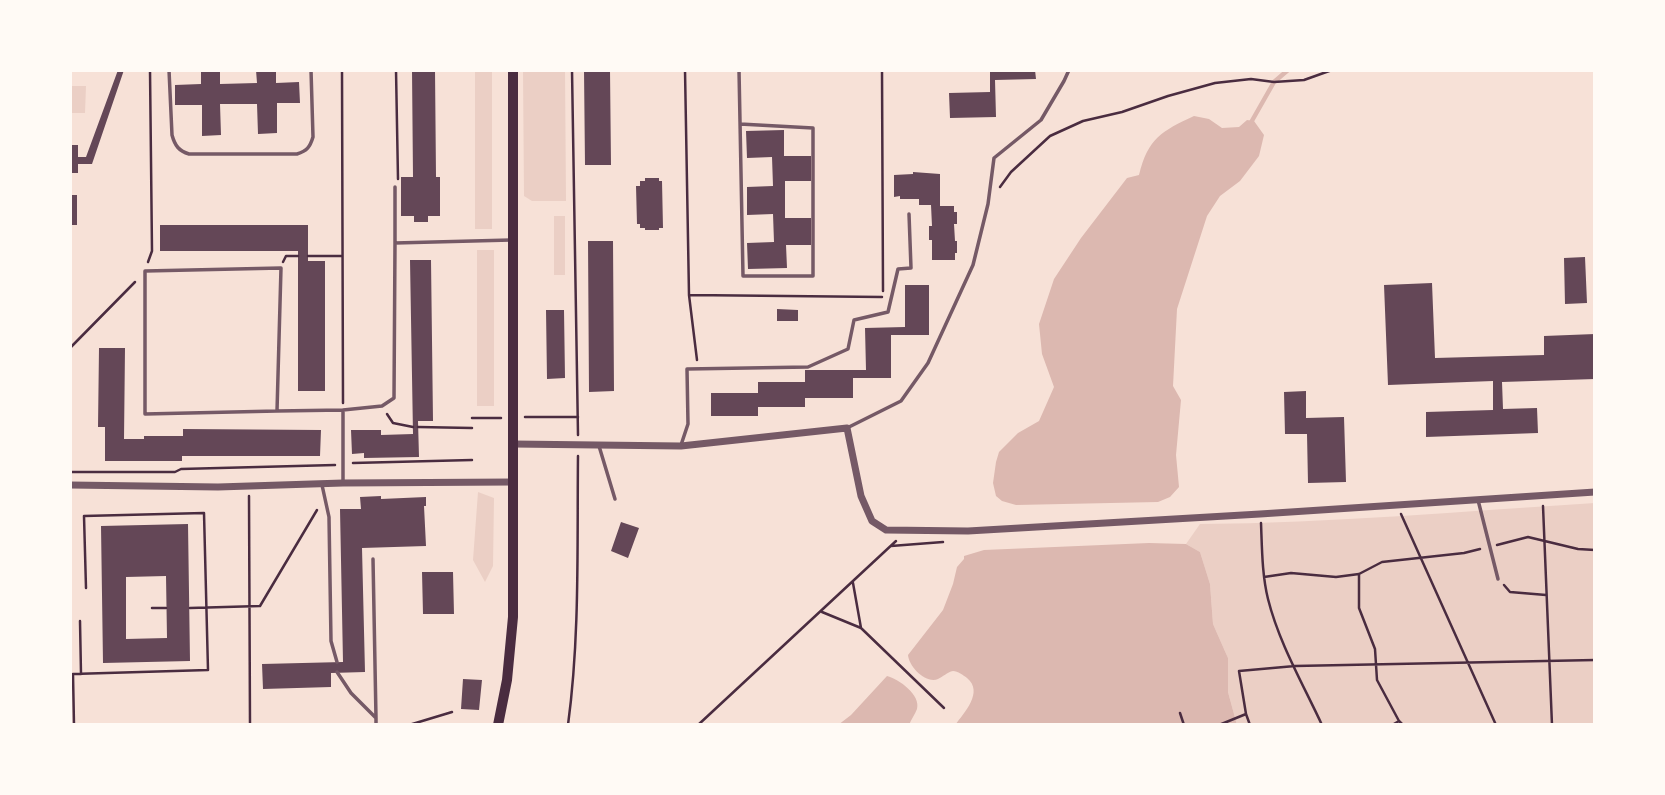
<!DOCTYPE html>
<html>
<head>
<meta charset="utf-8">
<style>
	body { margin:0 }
	#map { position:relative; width:1665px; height:795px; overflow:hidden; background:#f7e1d7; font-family:"Source Serif 4",serif }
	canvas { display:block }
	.frame { position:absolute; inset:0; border:72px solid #fffaf5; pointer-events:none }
</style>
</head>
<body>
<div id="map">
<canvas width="1665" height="795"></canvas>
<div class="frame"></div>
</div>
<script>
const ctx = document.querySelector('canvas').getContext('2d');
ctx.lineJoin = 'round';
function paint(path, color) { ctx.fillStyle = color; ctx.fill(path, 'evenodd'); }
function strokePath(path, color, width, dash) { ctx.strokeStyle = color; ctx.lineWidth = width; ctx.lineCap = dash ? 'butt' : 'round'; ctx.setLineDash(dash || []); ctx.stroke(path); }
paint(new Path2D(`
	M475,70H492V229H475Z
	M523,70H565L566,201H532L524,196Z
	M70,86H86L85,113H70Z
	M554,216H565V275H554Z
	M477,250H494V406H477Z
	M478,492L494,498L493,566L485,582L473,560Z
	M1595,503V725H1237L1228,692V658L1213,624L1210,584L1200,552L1186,544L1200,524C1332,523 1464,511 1595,503Z`), '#ebcfc5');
paint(new Path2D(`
	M1194,116L1209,119L1222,128L1239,127L1247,120L1254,121L1264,135L1259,156L1240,181L1220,196L1207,216L1177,309L1173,386L1181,400L1176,455L1179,487L1170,497L1158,502L1016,505L1002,501L996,496L993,483L996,462L999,452L1018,433L1039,421L1054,387L1042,354L1039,324L1054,279L1081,238L1127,178L1139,175C1148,138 1162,131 1194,116Z
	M1149,543L1186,544L1200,552L1210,584L1213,624L1228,658V692L1237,725H955C964,713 984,692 967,678C963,675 958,671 953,671C947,672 943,677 938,679C926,684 909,667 908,655L943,610L953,584L957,567L964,559V556L984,550Z
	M887,676C899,679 921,695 917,709C915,714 911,720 909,725H838L851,715Z`), '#dcb8b0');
strokePath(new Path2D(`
	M1249,126L1274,82L1288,70`), '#dcb8b0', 4.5);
paint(new Path2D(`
	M118,70H124L92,164H78V173H70V145H78V157H86Z
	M201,70H220V84L257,83L256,70H276V83L299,82L300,103H277V133L258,134L257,104H220L221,135L202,136V105H175V85L201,84Z
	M412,70H435L436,177H440V216H428V222H414V216H401V177H413Z
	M584,70H610L611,165H585Z
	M990,70H1035L1036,79L995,80L996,117L950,118L949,93L990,92Z
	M784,130V156H811V181H785V218H811V245H786L787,268L748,269L747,243L774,242L773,214L747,215V187L773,186L772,157L747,158L746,131Z
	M913,172L940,174V206H954V212H957V224H954L955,241H957V253H955V260H932V240H929V226H932L931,205H919V199H900V196L894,197V175L913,174Z
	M645,178H659V181H662L663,228H659V230H645V228H640V224H637L636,186H640V181H645Z
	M70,195H77V225H70Z
	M160,225H308V261H325V391H298V251H160Z
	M588,241H613L614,391L589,392Z
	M1585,257L1587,303L1565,304L1564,258Z
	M410,260H431L433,421H418L419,457L364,458V453L352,454L351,430H381V435L413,434Z
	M1432,283L1435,358L1544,355V336L1595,334V379L1502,382L1503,409L1537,408L1538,433L1426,437V412L1493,410V381L1388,385L1384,285Z
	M905,285H929V335H891V378H853V398H805V407H758V416H711V393H758V382H805V370H866L865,328L905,327Z
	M777,309L798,310V321H777Z
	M546,310H564L565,378L547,379Z
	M99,348H125L124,439H144V436H183V429L321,430L320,456H182V461H105V427H98Z
	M1306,391V418L1344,417L1346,482L1308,483L1307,434H1285L1284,392Z
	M381,496V499L426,497V506H424L426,546L362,548L365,672L331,673V687L263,689L262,664L343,662L340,509H361L360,497Z
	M621,522L639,528L628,558L611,551Z
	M188,524L190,661L103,663L101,526ZM166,576L167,638L126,639V577Z
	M422,572H453L454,614H423Z
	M463,679L482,680L479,710L461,709Z`), '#644757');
strokePath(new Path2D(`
	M342,70L343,403
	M396,70L398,179
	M572,70L578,435
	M685,70L689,295L697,360
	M882,70L883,291
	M1000,187L1011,172L1050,136L1083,121L1122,112L1168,96L1215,83L1251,79L1274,82L1304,80L1332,70
	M308,256H342
	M148,262L152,251L150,70
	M283,262L286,256H298
	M689,295L882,297
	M70,348L135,282
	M387,414L393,423L413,427
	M525,417H578
	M472,418H501
	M418,427L472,428
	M353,463L472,460
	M70,472H175L181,469L335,465
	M249,496L250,725
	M1543,506L1552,725
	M1401,514L1496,725
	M1261,523C1262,548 1262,575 1268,599C1279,643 1303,684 1322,725
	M1497,545L1528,537L1578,549L1595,550
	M891,546L943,542
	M1359,574V608L1375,649L1377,680L1399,721L1403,725
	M1264,577L1291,573L1336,577L1359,574L1382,562L1464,553L1480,549
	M853,583L861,628
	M1504,585L1510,592L1546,595
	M152,608H166
	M190,608L260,606L317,510
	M822,612L861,628L944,708
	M80,621L81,674
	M1180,713L1184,725
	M74,725L73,674L208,670L204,513L84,516L86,588
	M409,725L452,712
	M568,725C580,636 577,545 578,456
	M698,725L896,541
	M1219,725L1246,714
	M1250,725L1246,714L1239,671L1295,666L1595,660
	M1392,725L1399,721`), '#4a2c40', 2.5);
strokePath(new Path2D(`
	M169,70L172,135C175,146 179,151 189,154H297C307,151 310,147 313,137L311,70
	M739,70L743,276H813V128L740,124
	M395,187V243L511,240
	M277,411L145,414V271L281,268L277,411L343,410
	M847,428L901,401L928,363L973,265L988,204L994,158L1041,120L1064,81L1069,70
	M681,445L688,424L687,369L808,367L848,349L854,320L888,312L898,269L911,268L909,214
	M599,446L615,499
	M343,482V410L382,406L394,398L395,243
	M322,485L329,517L331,641L337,662
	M1478,500L1498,579
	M373,559L376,718
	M337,672L351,693L376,718V725`), '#755966', 3.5);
strokePath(new Path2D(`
	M513,444L681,446L847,428L861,496L872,521L886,530L968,531L1260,514L1595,492
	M70,485L218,487L343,483L513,482`), '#755966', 7);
strokePath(new Path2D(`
	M498,725L507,680L513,617V70`), '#4a2c40', 10);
</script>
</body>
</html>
